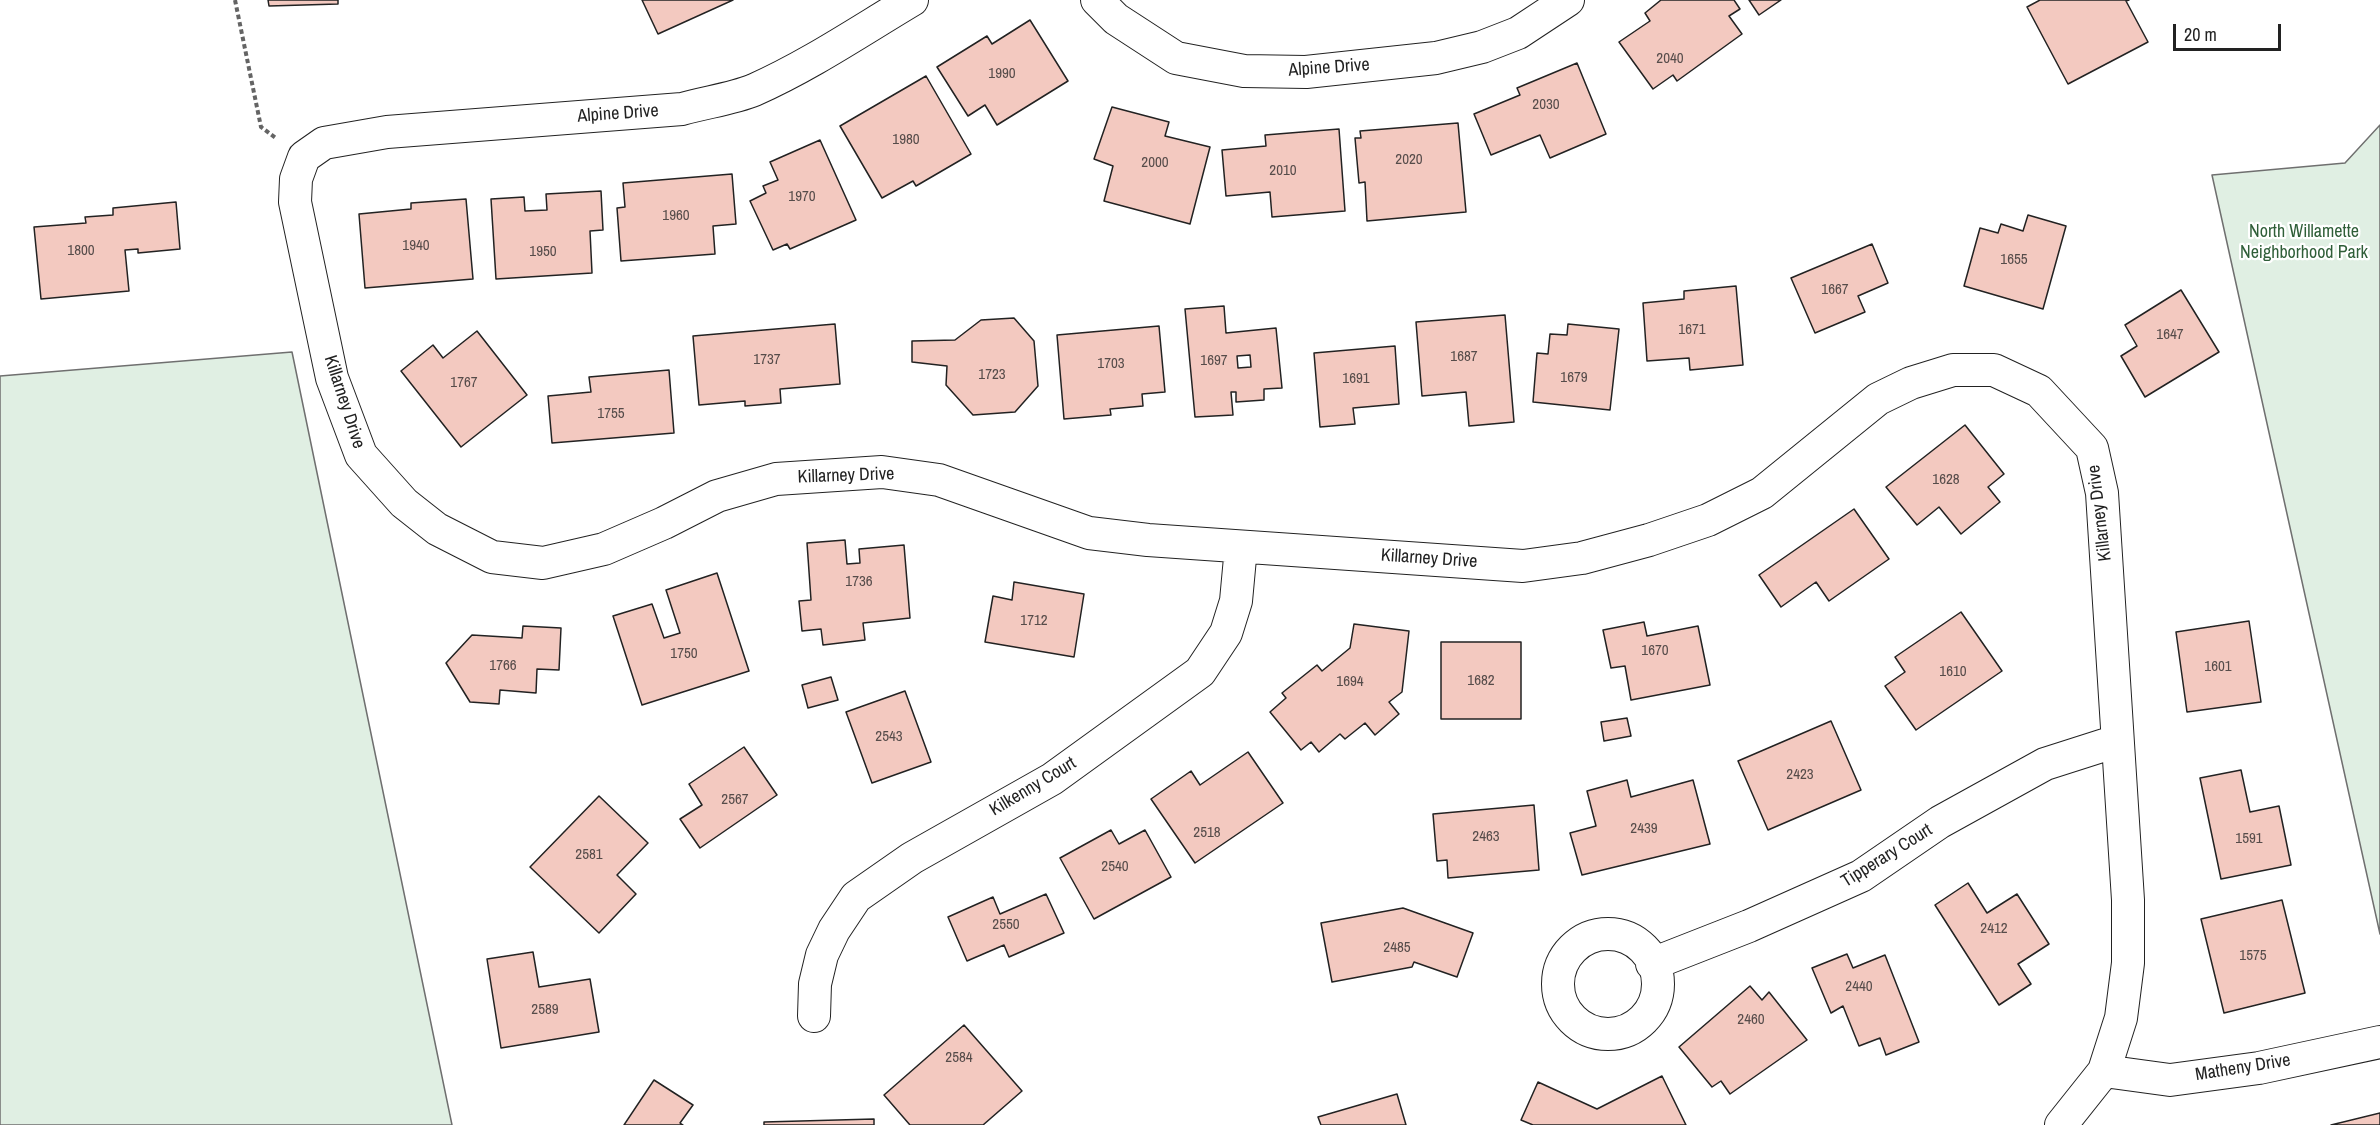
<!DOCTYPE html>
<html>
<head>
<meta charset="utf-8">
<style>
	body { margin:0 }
	#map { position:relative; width:2380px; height:1125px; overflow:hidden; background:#fff; font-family:"Archivo Narrow",sans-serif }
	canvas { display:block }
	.scale { position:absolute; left:2173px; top:24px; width:108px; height:27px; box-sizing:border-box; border:3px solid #222; border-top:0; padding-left:8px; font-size:18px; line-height:21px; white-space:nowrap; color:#222; -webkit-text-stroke:4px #fff; paint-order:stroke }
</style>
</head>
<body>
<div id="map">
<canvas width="2380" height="1125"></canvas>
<div class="scale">20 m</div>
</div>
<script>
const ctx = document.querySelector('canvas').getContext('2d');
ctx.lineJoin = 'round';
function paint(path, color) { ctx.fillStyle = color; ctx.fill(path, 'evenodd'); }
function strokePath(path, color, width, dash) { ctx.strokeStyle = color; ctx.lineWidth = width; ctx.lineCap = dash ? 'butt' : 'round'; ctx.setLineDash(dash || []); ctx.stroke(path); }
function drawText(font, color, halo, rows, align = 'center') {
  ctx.font = font + ' "Archivo Narrow",sans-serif'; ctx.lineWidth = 4.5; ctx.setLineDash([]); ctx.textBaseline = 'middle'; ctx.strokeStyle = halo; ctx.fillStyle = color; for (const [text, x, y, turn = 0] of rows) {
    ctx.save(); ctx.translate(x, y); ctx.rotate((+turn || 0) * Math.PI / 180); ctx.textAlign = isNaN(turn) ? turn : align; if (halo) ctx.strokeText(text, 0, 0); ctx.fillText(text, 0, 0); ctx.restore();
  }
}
const green = new Path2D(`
	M2380,125V934L2212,175L2345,163Z
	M292,352L452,1125H0V376Z`);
paint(green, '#e0efe3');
strokePath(green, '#6f6f6f', 1.5);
const building = new Path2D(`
	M268,0H338V4L269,6Z
	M642,0H733L658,34Z
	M1661,0H1734L1740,9L1729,16L1742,34L1677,81L1673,75L1653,89L1619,42L1650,21L1645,13Z
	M1749,0H1781L1759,15Z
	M2040,0H2129L2126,1L2148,42L2068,84L2027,7Z
	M1030,20L1068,81L997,125L985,105L968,116L937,67L987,36L992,44Z
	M1577,63L1606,134L1550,158L1540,135L1491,155L1474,114L1520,95L1517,88Z
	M926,76L971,154L916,186L913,181L882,198L840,126Z
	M1112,107L1169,122L1165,136L1210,147L1190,224L1104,201L1113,166L1094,159Z
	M1458,123L1466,212L1367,221L1365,182L1359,183L1355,138H1361L1360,131Z
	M1339,129L1345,211L1272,217L1270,192L1226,196L1222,150L1266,146L1265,135Z
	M820,140L856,220L790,249L787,244L773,250L750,201L766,193L763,186L778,180L770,162Z
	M732,174L736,224L713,226L715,254L621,261L617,208L625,207L623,183Z
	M601,191L603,230L590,231L592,273L496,279L491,199L524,197L525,211L547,210L546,194Z
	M466,199L473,279L365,288L359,214L411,209V203Z
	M176,202L180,249L138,253V249L125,250L129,291L41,299L34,227L86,223L85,217L113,215V208Z
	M2028,215L2066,226L2043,309L1964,286L1980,228L1998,233L2001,224L2023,231Z
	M1872,244L1888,283L1858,296L1865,312L1815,333L1791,278Z
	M1736,286L1743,365L1690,370L1689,358L1647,361L1643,303L1684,299V291Z
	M2181,290L2219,352L2145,397L2121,356L2137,346L2125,325Z
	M1224,306L1226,333L1276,328L1282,388L1264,389V400L1236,402V392H1231L1233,415L1195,417L1185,309ZM1250,355L1251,367L1238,368L1237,356Z
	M1505,315L1514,422L1469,426L1466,392L1422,396L1416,322Z
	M1014,318L1034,341L1038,386L1015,412L973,415L946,385L947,366L912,362V341L955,340L981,320Z
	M835,324L840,384L780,389L781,403L745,406V401L699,405L693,336Z
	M1568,324L1619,329L1610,410L1533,402L1537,353L1548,354L1550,334L1567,335Z
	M1159,326L1165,392L1142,394L1143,406L1110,409L1111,415L1064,419L1057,335Z
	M477,331L527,395L461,447L401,371L433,345L443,358Z
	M1395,346L1399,404L1353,408L1355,424L1320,427L1314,353Z
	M669,370L674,433L552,443L548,396L591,392L589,377Z
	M1965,425L2004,474L1988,487L2000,502L1961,534L1939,507L1917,525L1886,487Z
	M1854,509L1889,559L1829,601L1816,582L1781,607L1759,575Z
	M845,540L847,564L860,563L859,549L904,545L910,618L863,623L865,640L823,645L821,629L802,631L799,601L811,600L807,543Z
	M717,573L749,671L642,705L613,616L652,604L664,638L680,633L666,590Z
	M1014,582L1084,594L1074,657L985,642L993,596L1012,600Z
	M1961,612L2002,671L1916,730L1885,686L1905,672L1895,657Z
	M2249,621L2261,702L2187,712L2176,632Z
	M1644,622L1647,636L1698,626L1710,685L1631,700L1625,666L1611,668L1603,630Z
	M1354,624L1409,631L1402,692L1389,702L1399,714L1375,735L1365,723L1345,739L1340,734L1319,752L1311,742L1301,750L1270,712L1286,698L1282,693L1317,665L1322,671L1350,648Z
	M523,626L561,628L559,670L537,669L536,693L500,690L499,704L470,702L446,663L472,635L522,638Z
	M1441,642H1521V719H1441Z
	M831,677L838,700L808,708L802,685Z
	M905,691L931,762L872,783L846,712Z
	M1627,718L1631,736L1604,741L1601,722Z
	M1831,721L1861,790L1768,830L1738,761Z
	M744,747L777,795L700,848L680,819L702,805L689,784Z
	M1248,752L1283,803L1195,863L1151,799L1191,771L1200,785Z
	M2241,770L2250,812L2279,806L2291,865L2221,879L2200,778Z
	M1627,780L1631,797L1693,780L1710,844L1582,875L1570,833L1596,826L1587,791Z
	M599,796L648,843L617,875L636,894L599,933L530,867Z
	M1534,805L1539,870L1448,878L1447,860L1437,861L1433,814Z
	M1111,830L1119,844L1145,830L1171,877L1094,919L1060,858Z
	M1968,883L1987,913L2017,894L2049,944L2018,964L2031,984L1999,1005L1935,905Z
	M1046,894L1064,933L1009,957L1004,945L967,961L948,917L993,897L1000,914Z
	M2282,900L2305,993L2224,1013L2201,919Z
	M1403,908L1473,933L1457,977L1414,962L1412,967L1332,982L1321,923Z
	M533,952L539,987L590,979L599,1032L501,1048L487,959Z
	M1847,954L1853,968L1885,955L1919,1042L1886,1055L1880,1038L1859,1046L1843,1006L1831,1013L1812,968Z
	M1750,986L1762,1000L1769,992L1807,1040L1730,1094L1721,1081L1712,1087L1679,1047Z
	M964,1025L1022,1091L983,1125H910L884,1095Z
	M1662,1076L1686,1125H1533L1521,1120L1538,1082L1597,1109Z
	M654,1080L693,1105L680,1123L683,1125H624Z
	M1397,1094L1406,1125H1321L1318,1117Z
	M2380,1113V1125H2331Z
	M874,1119V1125H764V1122Z`);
paint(building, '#f3c9c0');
strokePath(building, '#222', 1.5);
const minor = new Path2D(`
	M912,0C860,31 810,65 754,90C732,99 706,102 682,109L387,132L324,143L304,157L296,179L295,202L332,378L361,455L404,503L437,529L492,557L543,563L604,549L664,523L717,496L776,479L882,472L939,480L1089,533L1148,540L1523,566L1582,558L1649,540L1708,520L1762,493L1878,399L1911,383L1953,370H1994L2039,391L2092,448L2102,493L2128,900V963L2121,1018L2104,1071L2061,1125
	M1097,0L1116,19L1176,58L1244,71L1306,72L1436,58L1482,47L1518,33L1568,0
	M1558 984a50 50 0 1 1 100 0a50 50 0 1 1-100 0Z
	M1652,964L1749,926L1861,876L1940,822L2045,764L2117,741
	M814,1016L815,984L822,955L834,930L856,897L912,858L1052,779L1200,672L1226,633L1236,601L1241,547
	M2104,1071L2170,1080L2259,1068L2380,1042`);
strokePath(minor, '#222', 34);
strokePath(new Path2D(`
	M235,0L261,127L277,139`), '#646464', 4, [4.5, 3]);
strokePath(minor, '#fff', 32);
drawText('15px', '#564c4a', null, [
	["2040",1670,59],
	["1990",1002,74],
	["2030",1546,105],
	["1980",906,140],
	["2020",1409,160],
	["2000",1155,163],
	["2010",1283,171],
	["1970",802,197],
	["1960",676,216],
	["1940",416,246],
	["1800",81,251],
	["1950",543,252],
	["1655",2014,260],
	["1667",1835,290],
	["1671",1692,330],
	["1647",2170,335],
	["1687",1464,357],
	["1737",767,360],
	["1697",1214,361],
	["1703",1111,364],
	["1723",992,375],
	["1679",1574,378],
	["1691",1356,379],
	["1767",464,383],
	["1755",611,414],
	["1628",1946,480],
	["1736",859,582],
	["1712",1034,621],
	["1670",1655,651],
	["1750",684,654],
	["1766",503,666],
	["1601",2218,667],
	["1610",1953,672],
	["1682",1481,681],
	["1694",1350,682],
	["2543",889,737],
	["2423",1800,775],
	["2567",735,800],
	["2439",1644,829],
	["2518",1207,833],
	["2463",1486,837],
	["1591",2249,839],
	["2581",589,855],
	["2540",1115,867],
	["2550",1006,925],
	["2412",1994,929],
	["2485",1397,948],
	["1575",2253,956],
	["2440",1859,987],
	["2589",545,1010],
	["2460",1751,1020],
	["2584",959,1058]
]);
drawText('18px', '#222', '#fff', [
	["Alpine Drive",1329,68,-4],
	["Alpine Drive",618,114,-4],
	["Killarney Drive",344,402,72],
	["Killarney Drive",846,476,-2],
	["Killarney Drive",2100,513,-97],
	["Killarney Drive",1429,559,4],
	["Kilkenny Court",1033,787,-31],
	["Tipperary Court",1887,856,-32],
	["Matheny Drive",2243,1068,-9]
]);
drawText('18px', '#2f5e38', '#fff', [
	["North Willamette",2304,232],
	["Neighborhood Park",2304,253]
]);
</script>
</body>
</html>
